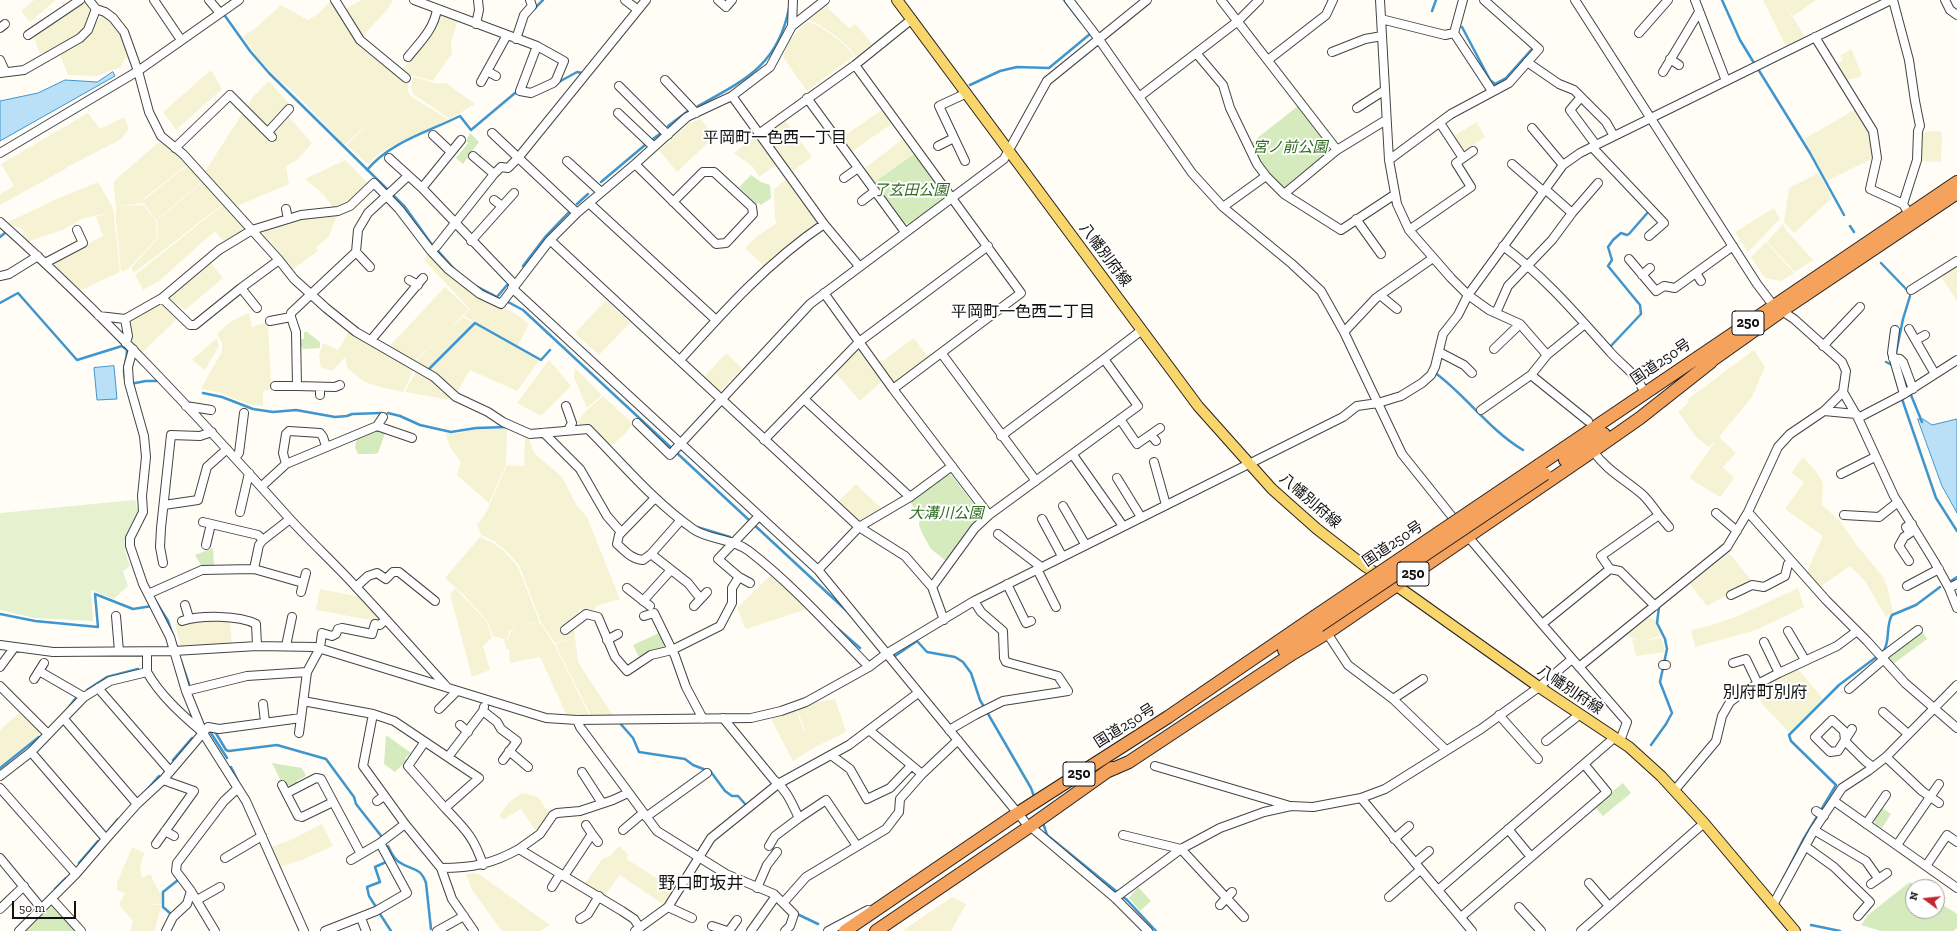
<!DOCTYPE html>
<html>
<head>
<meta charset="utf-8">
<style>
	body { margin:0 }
	#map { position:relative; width:1957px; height:931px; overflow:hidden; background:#fffdf5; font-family:"Zilla Slab",serif }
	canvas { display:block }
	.north { position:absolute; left:1905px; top:879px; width:40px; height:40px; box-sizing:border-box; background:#fff; border:1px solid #a0a0a0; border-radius:50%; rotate:285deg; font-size:11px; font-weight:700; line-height:16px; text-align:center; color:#111 }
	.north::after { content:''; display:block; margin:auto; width:14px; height:18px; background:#c4262e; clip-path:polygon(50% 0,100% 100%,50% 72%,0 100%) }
	.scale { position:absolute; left:12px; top:901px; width:64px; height:18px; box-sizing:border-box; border:2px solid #111; border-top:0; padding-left:5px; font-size:12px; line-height:14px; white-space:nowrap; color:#111; -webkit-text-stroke:3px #fff; paint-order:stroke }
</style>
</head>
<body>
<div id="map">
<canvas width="1957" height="931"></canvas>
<div class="north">N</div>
<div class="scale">50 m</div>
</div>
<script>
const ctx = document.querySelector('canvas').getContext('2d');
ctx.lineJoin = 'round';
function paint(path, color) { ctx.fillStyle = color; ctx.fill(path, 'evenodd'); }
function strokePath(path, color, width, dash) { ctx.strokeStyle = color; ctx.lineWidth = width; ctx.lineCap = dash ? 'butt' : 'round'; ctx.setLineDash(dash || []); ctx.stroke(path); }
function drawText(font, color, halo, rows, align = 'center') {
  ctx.font = font + ' "Zilla Slab","Noto Sans JP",serif'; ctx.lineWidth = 4; ctx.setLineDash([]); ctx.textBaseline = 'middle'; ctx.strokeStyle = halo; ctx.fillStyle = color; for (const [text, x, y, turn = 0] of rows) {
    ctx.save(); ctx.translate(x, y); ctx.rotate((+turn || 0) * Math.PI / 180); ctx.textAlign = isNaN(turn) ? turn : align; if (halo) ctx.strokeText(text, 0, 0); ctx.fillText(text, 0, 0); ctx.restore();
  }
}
paint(new Path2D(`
	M34,0H56L30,22L21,11Z
	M87,0L91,5L89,8V20L79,34L45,55L44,52L40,53L33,36L83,1Z
	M331,0L352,35L378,60L408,83V92L412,97L449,120L394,145L380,153L368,164L346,145L374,119L344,145L300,98L278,79L258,58L243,37L257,27L281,5L308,20L318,14Z
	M362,0H393L387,10L362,37L344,10Z
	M1763,0H1783L1805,37L1786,47Z
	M1783,0H1816L1792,17Z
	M826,6L849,28L856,24L872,44L856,57L848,46L833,34L815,22L809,20Z
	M442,13L458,20L451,42L452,53L433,81L411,75L402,69L415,55L437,28Z
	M102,14L114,23L123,35L129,57L124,60L121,67L97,76L68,75L60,55L85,39Z
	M807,22L815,24L831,34L846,46L854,56L807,91L783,57L789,41Z
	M1851,49L1862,74L1858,78L1844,80L1835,65L1843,60L1840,56Z
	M211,70L222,89L176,130L163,112Z
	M413,77L439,84L446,83L475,104L450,119L413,94L411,88Z
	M269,81L294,109L288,116L312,143L297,160L286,166L289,184L235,207L204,173L253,97Z
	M883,109L893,123L851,152L841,138Z
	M1856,109L1870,134L1873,158L1827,181L1804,139Z
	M88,113L100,129L124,117L129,129L120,140L67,167L61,158L67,168L0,205V194L14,186L1,164Z
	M701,119L714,137L677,172L659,150L690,123Z
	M784,119L812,157L792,172L767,137L768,131Z
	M1477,122L1485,137L1465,150H1463L1454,136Z
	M1940,131L1942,134L1941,162L1919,161L1920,132Z
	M756,136L776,165L759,177L753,167L734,153Z
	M904,138L914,153L874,182L864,169Z
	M160,141L187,165L143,199L144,202V200L188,165L202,182L156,220L144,203L116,206L113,182Z
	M345,160L369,184L343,207L333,208L325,196L305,179Z
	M1819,173L1832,198L1794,233L1784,222L1789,188Z
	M787,179L816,218V224L763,265L745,248L756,237L777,223L775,219L774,189Z
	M98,182L113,208V211L109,213L114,212L115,231L112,232L116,231L120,272L79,291L51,263L103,236L96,217L108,213L84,218L62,230L28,242L23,236V230L21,228L12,226L8,222L59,198Z
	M203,182L224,203L134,273L131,268L158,238L157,220Z
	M224,204L245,229L223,241L215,231L159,281L143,290L135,275Z
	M144,205L156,221L157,238L130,267L125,271H121L116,220V206Z
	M1774,208L1780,219L1748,252L1735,232Z
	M314,216H337L329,236L316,248L318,251L293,269L262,232L286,222Z
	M1783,224L1786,230L1813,260L1795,272L1767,242Z
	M1766,242L1794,273L1781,281L1765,278L1751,257Z
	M430,254L478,295L516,314L529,324L517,347L464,316L470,309L424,260Z
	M209,260L223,278L185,310L179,304L177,306L168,297Z
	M1957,267V301L1941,277Z
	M445,287L469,309L445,334L463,317L540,360L517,391L470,370L456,394L415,362L438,340L412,363L388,348Z
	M606,300L630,323L599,355L575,333Z
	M161,301L178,318L141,354L129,342V318Z
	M249,313L252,327L267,322L268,326L271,382L269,390H265L263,392V406L251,405L217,392L201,389L211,370L222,352V343L217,334L231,321Z
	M349,331L414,369L403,392L380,387L365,382L348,369L346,364V356L332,371L321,367L319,356L323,343L338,350Z
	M217,338L219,346L205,370L192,360Z
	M914,338L929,359L897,381L892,380L880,363Z
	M1754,350L1765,367L1752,397L1719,437L1736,453L1723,467L1734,478L1720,497L1689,478L1716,441L1709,447L1696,437L1678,412L1688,403L1687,400Z
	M854,351H860L882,381L860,401L835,372Z
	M726,353L742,368L721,390H715L703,378Z
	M549,360L571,386L542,415H539L517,403Z
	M575,368L602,395L587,408L574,377Z
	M417,369L453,397L451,400L405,392Z
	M603,396L633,424L624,435L611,446L591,426L576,423L586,411Z
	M474,429H507L506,465L489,503L457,475L461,462L450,447L445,433L455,434Z
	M528,437L535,454L562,477L576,504L587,517L620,599L596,606L594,610L580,609L574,625L575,638L555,643L541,622L519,565L506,551L494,541L481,535L477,525L487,511L507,465L524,466L525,438Z
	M1803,457L1817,473L1823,483L1822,505L1840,521L1856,544L1883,577L1887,586L1893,612L1886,617L1865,581L1850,566L1820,587L1806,574L1823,536L1785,509L1804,482L1791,473Z
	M856,484L881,508L860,520L854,519L837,503Z
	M480,537L493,543L505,552L518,567L540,623L532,622L523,626L536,622L542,625L556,648L590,717L567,716L540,657L510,663L509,649H506L504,640H508L510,633L515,629L509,631L507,640L493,636L487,621L464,595L445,578Z
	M1729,553L1752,581L1707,606L1690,584Z
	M772,574L810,608L746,629L737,608Z
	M455,588L487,622L492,638L483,646L490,670L472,677L450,594Z
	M1798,588L1804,607L1756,630L1695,647L1691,630L1712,625L1738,616Z
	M320,589L360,597L379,618L376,621L316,610Z
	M1648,617L1655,620L1661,636L1640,641L1662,638L1665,652L1636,656L1632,639L1637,640L1626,634Z
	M218,620L230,622L232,645L181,647L175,624Z
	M575,638L578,662L614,717L591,716L555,644Z
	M1797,668L1823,699L1789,732L1763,705L1755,689Z
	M835,699L846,732L815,747L793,761L771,719L796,710L802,726L807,734L797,710L810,703Z
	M19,713L39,731V737L0,766V730Z
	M522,793L538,797L550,815L537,833L521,809L504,819L499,816L509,802Z
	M322,824L333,846L302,860L280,867L271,847L291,840Z
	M619,846L628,854L627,859L676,891L664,905L620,875L605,895L585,884L602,859L610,856Z
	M132,847L145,853L142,859L140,869L142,878L150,874L160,893L162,892L161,904H147L161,905L155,931H130L133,921L119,905L125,893L117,890V883Z
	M474,873L479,874L550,925L540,931H502L472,890L466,874Z
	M952,897L966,904L951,931H902Z`), '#f6f3d4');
paint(new Path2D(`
	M1298,106L1330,147L1329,153L1286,187L1279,186L1263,168L1251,143Z
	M470,133L479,142L463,164L456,158L468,143L466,141Z
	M915,153L944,192L943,199L909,224L903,223L873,183Z
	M751,175L761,182L770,185L771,198L761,205L758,203L756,204L739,187Z
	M304,332H307L320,342V348L302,349L303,347H300V339H304Z
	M375,429L385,433L378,453L373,454H358L355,448L357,437L366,435Z
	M948,474L952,476L981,514L979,520L946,561L931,549L922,533L919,525L920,516L910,502Z
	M213,548L214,566L202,567L195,555Z
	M1921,630L1927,639L1893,664L1888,659V655Z
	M659,633L667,648L640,659L633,645Z
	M386,735L411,753L405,758L407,760L395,772L384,764Z
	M272,763L302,768L306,776L297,781L298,784L293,786L287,785L285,782L282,783Z
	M1623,783L1631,793L1603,816L1594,806Z
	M1881,807L1891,814L1882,828L1875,824L1874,818Z
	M1910,882L1917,887H1913V911H1937V901L1957,914V928L1953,931H1881L1861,925L1869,914Z
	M1138,887L1151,901L1140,911L1129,898Z
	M52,906H57L79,931H25Z`), '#d5ebbd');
paint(new Path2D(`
	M135,500L138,512C125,537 120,538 130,566L123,571L128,586L114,599L91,590L93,621L35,618L0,610V513Z`), '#e6f2cf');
const water = new Path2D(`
	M113,72L115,76L0,141V101L38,93L65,80L97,82Z
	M114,366L117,399L97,400L94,368Z
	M1918,419H1923L1932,425L1957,419V513L1942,486Z`);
paint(water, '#b9e0f7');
strokePath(water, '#3f96cf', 1);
strokePath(new Path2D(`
	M1064,0L1081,22
	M1722,0L1740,40L1754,63
	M534,9L543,0
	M1432,11L1436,0
	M223,13L250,51L269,73L387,189
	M1462,27L1490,80L1495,84L1506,78L1532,49
	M521,36L524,25
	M1758,69L1810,153L1844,215
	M557,83L577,72L583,73L584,72
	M970,85L1000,71L1017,67L1049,68L1090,34L1089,32
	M698,106C743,81 778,66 789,8
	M668,126L688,111
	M653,139L661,133
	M367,170C390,142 428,132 460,116L471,130L515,93L519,94
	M601,182L645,145
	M394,196L405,207L430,242L456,271
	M577,204L588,194
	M1850,226L1854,232
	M0,237L6,232
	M1881,263L1908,291
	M523,266L546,236L569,212
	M476,286L497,297L507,285
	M508,302L523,310L849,613
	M0,303L18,293L77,360L122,346L127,350C127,364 121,366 126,383
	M1609,348L1641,314L1640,305L1608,266L1612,260L1608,247L1613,240L1621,233L1627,235L1629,234L1649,211
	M1896,353L1903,319L1910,296
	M1886,362L1892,365
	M1901,367L1908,389
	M428,370L475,323L541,360L550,350
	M1434,372C1466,395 1489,430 1523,450
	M130,384L146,381H157
	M203,393L222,397L253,409L273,412L296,410L335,417L347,416L352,414L381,413
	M1911,395L1922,422
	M1902,399L1936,498L1957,531
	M388,413L400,416L420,425L451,432L476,428L508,427
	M697,527L730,537
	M1951,581L1957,577
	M155,600L168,621L172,633
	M0,614L35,621L98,627L95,594L133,609L152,606
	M837,628L860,648
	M1883,652C1891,641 1885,627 1892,615L1916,605L1940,587
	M892,653L895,656L917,641L927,652L955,657L963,662L971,673L980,700L1031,788L1035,799
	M181,661L189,684
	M87,690L107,677L138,669
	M66,711L75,699
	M619,722L633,738L639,752L685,759L693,765L711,772L725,791L732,796H738L746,805
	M209,730L227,758
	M214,730L226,750L229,751L277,745L326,759L354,797L356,804L382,837
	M1651,745L1666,724L1672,713L1660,682L1667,649L1665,639L1657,623L1659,607
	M173,760L192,738
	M231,767L238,781
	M0,768L39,737
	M145,792L159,776
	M1043,823L1047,835L1127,900L1156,931
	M108,831L118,819
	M388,846C391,852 393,858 399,862C412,871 420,866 426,883L431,929
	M79,863L98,841
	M1782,881L1803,840L1836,785L1791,741L1789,735L1839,685L1879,655
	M55,889L66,878
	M376,907L369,896L367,887L380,882L375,867L386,862
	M795,913L818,924
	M171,914L163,907V892L178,880
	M380,914L391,931
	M1811,925L1840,931`), '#3f96cf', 2.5);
const minor = new Path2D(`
	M89,0L96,9L105,12L113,18L124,32L138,71L149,112L161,136L183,154L279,260L294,279L326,308L356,332L434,377L456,397L488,412L503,422L530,434L588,429C622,463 653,501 693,529C708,540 732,538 749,551C793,585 831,628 869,667
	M154,0L181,40
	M209,0L220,13
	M335,0L360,40L406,78
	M414,0L537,46L564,61L556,80L553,83L531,93L520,91L537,46
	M625,0L638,10
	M718,0L726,7L732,0
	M1069,0L1098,38L1192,173L1223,207L1292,264L1321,291L1344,332L1402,454L1458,524
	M1221,0L1337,150
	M1380,0L1389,160L1397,204L1409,230L1451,278L1468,295L1489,310L1520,324L1547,355L1531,375L1588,421
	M1463,0L1454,33L1492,91
	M1575,0L1757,284L1773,305L1794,319L1842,362L1846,371L1843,392L1858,418L1894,496L1934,561L1949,588L1957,608
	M1695,0L1726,81
	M1893,0L1909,60L1915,101L1920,126L1918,131L1917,160L1903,204
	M1945,0L1950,10L1957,15
	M1381,19L1445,35L1454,33
	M476,24L479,10L478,0
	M792,26L793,0
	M0,28L5,24
	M1639,33L1668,0
	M28,35L80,0
	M1815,37L1873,131L1877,158L1870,189L1903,204L1909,214
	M516,39L524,15L532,6L530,0
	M1332,52L1365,39L1382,36
	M1196,53L1223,85L1230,108L1257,164L1266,176L1284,194L1337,150L1386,120
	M408,57C421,41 434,29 437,9
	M1670,59L1679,65
	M0,60L5,71
	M1268,60L1326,15L1333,0
	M1527,62L1559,84L1574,90L1606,122L1614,136
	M855,65L1021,293L893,389
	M487,71L496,76
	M1663,72L1699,12
	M0,73L24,70L80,38L88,30L96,9
	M665,80L696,113
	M481,82L507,35
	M619,86L668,135
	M732,96L824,224L859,266
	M1139,97L1238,21L1259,0
	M1581,97L1570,110L1596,145
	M807,98L905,232
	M1357,108L1385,90
	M618,113L654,147
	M1440,123L1463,158
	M1532,128L1563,165
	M268,132L289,109
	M492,133L577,213
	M760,133L855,65L912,19
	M433,135L451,152
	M938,146L954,138
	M1592,147L1664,223L1649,236
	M175,148L230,95L272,137
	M0,153L138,71L239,0
	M473,156L494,174
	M389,158L422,188L515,285
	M1389,160L1451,114L1509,83L1539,49L1484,0
	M567,161L601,192
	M965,161L939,106L967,93
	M635,164L716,244L726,243L753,214L752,207L714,172H703L673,202
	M1512,164L1543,191
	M844,178L858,168
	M422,188L461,140
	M1545,189L1572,213
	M1284,194L1341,230L1394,195
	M494,200L502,206
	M862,201L875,191
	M589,203L716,320
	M1223,207L1266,176
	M286,209L288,219
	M1356,219L1381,254
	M0,222C103,314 197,415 289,518C311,542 335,564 357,588C387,620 416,653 446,686
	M1409,230L1471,187L1456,163L1473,151
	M550,240L859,527L905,556L932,587L944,620
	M471,241L514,193
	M1503,246C1544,276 1577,315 1611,353C1624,367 1633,371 1643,389
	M436,247L494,174L501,167L508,168L518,158L646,0
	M356,252L370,267
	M1629,259L1656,291L1664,286L1675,288L1733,246
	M45,263L83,243L77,230
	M1696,273L1701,281
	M1642,275L1650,268
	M0,276L9,274L38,256
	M409,280L418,285
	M241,288L257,308
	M512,288L818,570L1025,822L1115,898L1148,931
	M1911,290L1957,261
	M824,293L893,389L989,515
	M1380,295L1397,309
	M162,298L190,325H195L241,288L279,260
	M1496,313L1508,286L1552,240L1572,213L1598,183
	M99,316L125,319L162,298L219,250L252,230L301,215L338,211L350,206L374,183L399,209L431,251L448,269L480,294L501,304L550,240L577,213L635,164L687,117L732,96L770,67L792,26L825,0
	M125,319L128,336L126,343
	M270,321L291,317
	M1909,329L1935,374
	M1895,330L1892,353L1904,394
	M1344,332L1376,298L1433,258
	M371,340L423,278
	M1916,340L1925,335
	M1823,346L1860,307
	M133,349L128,367L129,383L144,436L146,457L142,496L143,512L130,538V546L143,584L170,637L186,691L203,733L246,801L304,931
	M1494,349L1520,324
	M1439,352L1464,365L1472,373
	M942,354L1036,481
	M1547,355L1585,324
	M1893,358L1900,359L1903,362L1913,389
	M680,360C725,310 768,262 824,224
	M340,385L335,387L297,386L296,332L291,317V313L356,252L358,230L368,213L408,176
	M275,386H297
	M320,395V387
	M804,399L910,497
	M186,406L211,410
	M566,406L572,423L568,430
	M1481,410L1531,375
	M1824,411L1856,414
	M1858,418L1904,394L1957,360
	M1120,419L1137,444L1160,428
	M637,423L670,455L810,304L1004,159L1047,81L1147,0
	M377,426L383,417
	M544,433L580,469L607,516L621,532
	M1151,435L1156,441
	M1001,436L1104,359
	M764,440L859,342L988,246
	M1593,451C1607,471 1626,480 1643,495C1649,501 1654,508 1659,515L1601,556L1610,569L1620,571L1655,606
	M1073,455L1123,526
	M235,458L239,453L244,413
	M1154,462L1166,505
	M286,464L283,453L286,434L289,431L320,433L323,437L326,446
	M1841,474L1875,457
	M1117,478L1141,517
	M262,486L286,464L377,426L412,438
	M655,498L619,535L617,544C625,551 631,559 643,560L651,554L681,520
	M164,505L198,500L207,467L227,449
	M1063,506L1085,544
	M240,512L249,473
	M1748,512L1826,600L1867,641L1905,683L1957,728
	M1716,513L1737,531
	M1659,515L1669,527
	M1844,515L1879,517L1898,502
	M1042,519L1062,556
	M203,522L258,535L263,540
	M1465,533L1542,624L1627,722L1620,741
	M998,534L1041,567
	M206,545L211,524
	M651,554L688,583L700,598
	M1909,561L1899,546L1904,537L1910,533L1906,527L1912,524
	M163,563L160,547L161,528L171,435L200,436L212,432
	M254,569L259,545L263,540L290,519
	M1037,569L1056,607
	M818,570L859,527L910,497L952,466
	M739,577L750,583
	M1007,584L1026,623L1031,621
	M1907,586L1939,569
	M356,587L368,576L377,573L386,579L393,572H399L435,601
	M932,587L975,528L989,515L1138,406L1104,359L1142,330
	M627,588L650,606
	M1949,588L1957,584
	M301,592L306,573
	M148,594L202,570L254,569L303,583
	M1731,595L1752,585L1764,587L1785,576L1788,564L1791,561
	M643,601L671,570
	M185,605L189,618
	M694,606L707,592
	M116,616L119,651
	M644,616L654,613L675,656L686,687L703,719
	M182,621C200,615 239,615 256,624L257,646
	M1542,624L1610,569
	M565,630L586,614L598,617L615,657L627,671L651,655L672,650L720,626L732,603V588L739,577L718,559L759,516
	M1788,631L1805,660
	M1327,633L1348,665L1393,699L1446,750
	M607,640L618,634
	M1764,642L1779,673
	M0,645L53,652L174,651L257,646L315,647L546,718L577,720L751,718L781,711L806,702L869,667L886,654L974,601L1343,417L1357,406L1378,403L1401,396L1422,383L1431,375L1435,367L1443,334L1458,315L1468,295L1563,165L1580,153L1592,147L1891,0
	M286,646L292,617
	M1882,657L1918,630
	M1733,663L1746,659L1758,684
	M1663,665H1666
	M0,667L14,648
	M1579,667L1727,547L1748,512L1778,447L1790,434L1824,411L1843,392
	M39,671L84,697
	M147,672C160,695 181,714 201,731
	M307,672L320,648L322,633L332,636L336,634L338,629L342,628L372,634L375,624L380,625L385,620
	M34,679L44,663
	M0,686L48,734
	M98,688L170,771
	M1849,689L1884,659
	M1393,699L1423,679
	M303,701L373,714L394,721L479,778L445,808C465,829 474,837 483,865
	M263,704L265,722
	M439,709L457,691
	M483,711L497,722L501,729L517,741L503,760
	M1883,712L1908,734
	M373,714L363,766L405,824L441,868L452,899L474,931
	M1499,715L1538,759
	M723,718L774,780C787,790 792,804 799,818L826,800L857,846
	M64,719L137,804
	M577,720L580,727L657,831L726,874L774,894L794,914L790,926L785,931
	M460,725L468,732
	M1852,729L1838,751L1830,752L1815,737L1832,720L1844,731L1845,741L1865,761L1873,767
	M869,730L922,774
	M949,730L975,715L1003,701L1068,691L1058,676L1006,662L1004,658L1003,631L981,612L974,601
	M299,733L301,718
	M1546,741L1579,715
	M424,743L408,766L445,808
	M509,751L528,767
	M31,752L106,839
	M831,755L850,769L867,799L890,788L911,766
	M448,757L483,711L484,707
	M1886,757L1922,791L1939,803
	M1155,766L1290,806
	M582,772L602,803
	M0,776L31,752L84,697L110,681L147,672V652
	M282,785L298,816L302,817L333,802
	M0,788L76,874
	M1674,791L1716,741L1722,716L1730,702L1744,691L1779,673L1837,646L1857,631
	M287,793L316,778L321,779L361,854
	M1361,798L1472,931
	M377,801L384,796
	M1834,801L1957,888
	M1816,811L1824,816
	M646,817L707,773
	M1866,824L1886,795
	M1508,829L1531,857
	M623,830L643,813
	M1814,830L1866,861L1878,878
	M165,831L174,836
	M592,834L598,842
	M1123,835L1181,849L1244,917
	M1394,839L1409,826
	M156,844L194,791L163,780
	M1897,845L1939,784
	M769,846L775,836L799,818
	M1805,846L1834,867L1870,902L1858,916
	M519,849L540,834L553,815L557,813L580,811L613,800L628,793
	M0,858L42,909
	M225,858L262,836
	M351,860L380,843L405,824
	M1415,863L1429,851
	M1926,866L1947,835L1957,842
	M441,868C472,868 492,864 519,849L622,911L634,919L640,928
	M564,876L592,834L586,825
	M1589,883L1609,906
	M1871,884L1887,873
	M552,887L560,874
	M757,888L767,865L777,852
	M1438,890L1614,738
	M1389,897L1420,870
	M1115,898L1181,849L1220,828L1264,812L1291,806L1313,807L1361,798L1385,789L1481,729L1539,687L1572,659
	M52,899L81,931
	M197,900L220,887
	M783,903L806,877L886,829L899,812L900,799L922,774L958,740
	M1220,905L1232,892
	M1773,905L1814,830L1842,788L1868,771L1886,757L1957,685
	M668,907L692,918
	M1519,907L1541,931
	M0,909L24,886
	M1461,917L1607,792L1584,764
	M361,918L366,931
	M580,919L588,914L599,896
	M712,926L727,931
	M19,931L76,874L106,839L137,804L163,780L208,727L219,729L301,718L307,672L247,676L186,691
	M166,931L173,917L187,904L191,891
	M215,931L191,891L176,871L177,863L224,801L238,788
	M325,931L376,911L407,893L380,843
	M437,931L464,916
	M635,931L668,907L711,838L778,784L849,745L918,693
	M729,931L737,920
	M751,931L776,896
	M828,931L868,910
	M1581,931L1704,823`);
const major = new Path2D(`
	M897,0L1198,406L1272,489L1317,529L1366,567L1397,586L1539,687L1629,747L1661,776L1704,823L1795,931`);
const highway = new Path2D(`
	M1704,366L1783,310L1957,193
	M1565,460L1604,434
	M1539,465L1957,182
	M1284,650L1319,626
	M1106,772L1129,762L1292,654L1327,633L1593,451L1640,418L1711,362
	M845,931L1018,813L1168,717L1314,617
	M876,931L1029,827L1112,768`);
strokePath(minor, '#444', 10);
strokePath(major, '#222', 12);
strokePath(highway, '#222', 14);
strokePath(minor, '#fff', 8);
strokePath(major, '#f9d66b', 10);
strokePath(highway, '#f5a25d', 12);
const highwayBridge = new Path2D(`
	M1314,617L1539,465
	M1319,626L1545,474`);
strokePath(highwayBridge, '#222', 14, []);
strokePath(highwayBridge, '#f5a25d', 12);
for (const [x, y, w] of [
	[1748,323,32],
	[1413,574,32],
	[1079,774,32]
]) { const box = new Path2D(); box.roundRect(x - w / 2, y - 12, w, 24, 3); ctx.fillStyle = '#fff'; ctx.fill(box); strokePath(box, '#111', 1); }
drawText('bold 14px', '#111', null, [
	["250",1748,323],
	["250",1413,574],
	["250",1079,774]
]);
drawText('italic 15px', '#2f6b1f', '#fff', [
	["宮ノ前公園",1290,148],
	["了玄田公園",911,191],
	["大溝川公園",946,514]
]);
drawText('15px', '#111', '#fff', [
	["八幡別府線",1105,255,53],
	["国道250号",1661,362,-34],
	["八幡別府線",1310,501,41],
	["国道250号",1393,544,-34],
	["八幡別府線",1570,690,34],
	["国道250号",1125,726,-32]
]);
drawText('16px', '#111', '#fff', [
	["平岡町一色西一丁目",775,138],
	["平岡町一色西二丁目",1023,312]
]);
drawText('17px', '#111', '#fff', [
	["別府町別府",1765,693],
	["野口町坂井",701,884]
]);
</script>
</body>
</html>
